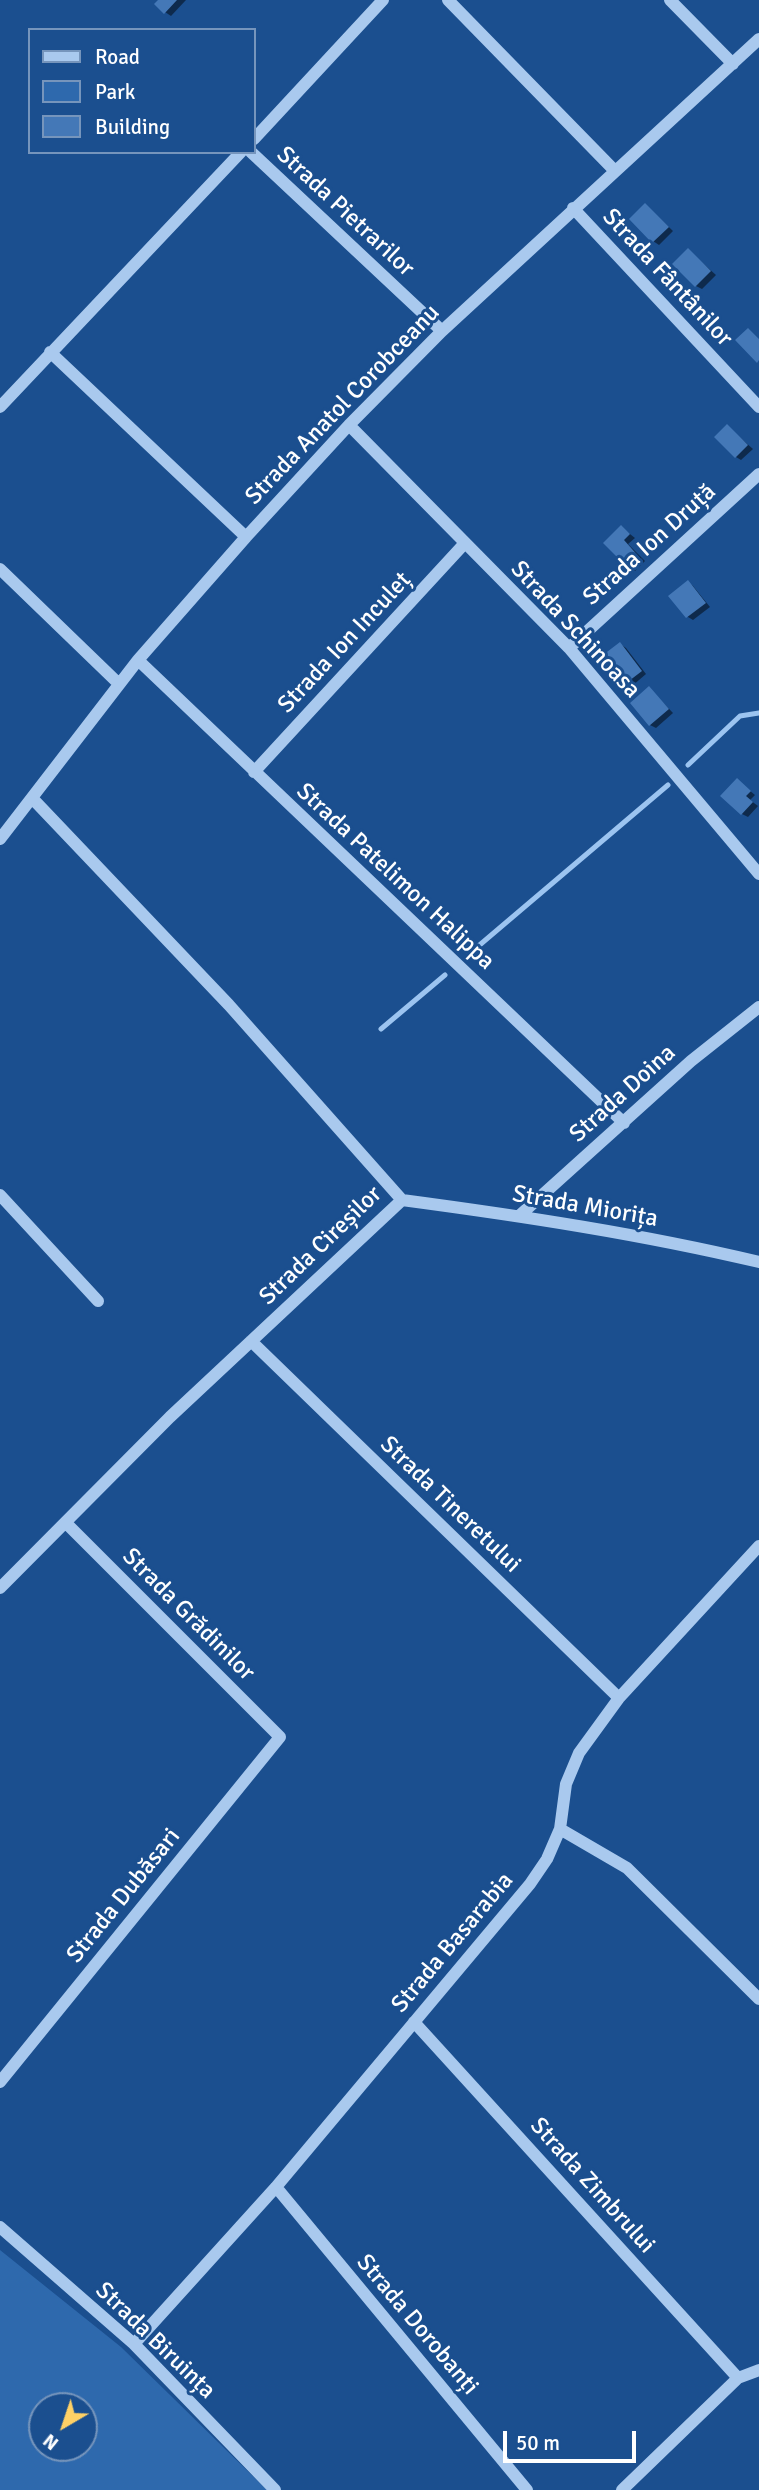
<!DOCTYPE html>
<html>
<head>
<meta charset="utf-8">
<style>
	body { margin:0 }
	#map { position:relative; width:759px; height:2490px; overflow:hidden; background:#1b4f8f; font-family:Signika,sans-serif }
	canvas { display:block }
	.legend { position:absolute; left:28px; top:28px; width:228px; height:126px; box-sizing:border-box; background:#1b4f8f; border:2px solid #7695bc; margin:0; padding:9px 12px; list-style:none; font-size:21px; color:#fff }
	.legend li { display:flex; align-items:center; gap:14px; height:35px }
	.legend b { width:35px; border:2px solid #7695bc }
	.north { position:absolute; left:28px; top:2392px; width:70px; height:70px; box-sizing:border-box; background:#1b4f8f; border:2px solid #7695bc; border-radius:50%; rotate:219deg; font-size:19px; font-weight:700; line-height:28px; text-align:center; color:#fff }
	.north::after { content:''; display:block; margin:auto; width:24px; height:32px; background:#ffd166; clip-path:polygon(50% 0,100% 100%,50% 72%,0 100%) }
	.scale { position:absolute; left:503px; top:2431px; width:133px; height:32px; box-sizing:border-box; border:4px solid #fff; border-top:0; padding-left:9px; font-size:21px; line-height:24px; white-space:nowrap; color:#fff; -webkit-text-stroke:5px #1b4f8f; paint-order:stroke }
</style>
</head>
<body>
<div id="map">
<canvas width="759" height="2490"></canvas>
<ul class="legend">
<li><b style="height:9px;background:#a9c9ee"></b>Road</li>
<li><b style="height:19px;background:#2e69ad"></b>Park</li>
<li><b style="height:19px;background:#4478b7"></b>Building</li>
</ul>
<div class="north">N</div>
<div class="scale">50 m</div>
</div>
<script>
const ctx = document.querySelector('canvas').getContext('2d');
ctx.lineJoin = 'round';
function paint(path, color) { ctx.fillStyle = color; ctx.fill(path, 'evenodd'); }
function strokePath(path, color, width, dash) { ctx.strokeStyle = color; ctx.lineWidth = width; ctx.lineCap = dash ? 'butt' : 'round'; ctx.setLineDash(dash || []); ctx.stroke(path); }
function drawText(font, color, halo, rows, align = 'center') {
  ctx.font = font + ' Signika,sans-serif'; ctx.lineWidth = 6; ctx.setLineDash([]); ctx.textBaseline = 'middle'; ctx.strokeStyle = halo; ctx.fillStyle = color; for (const [text, x, y, turn = 0] of rows) {
    ctx.save(); ctx.translate(x, y); ctx.rotate((+turn || 0) * Math.PI / 180); ctx.textAlign = isNaN(turn) ? turn : align; if (halo) ctx.strokeText(text, 0, 0); ctx.fillText(text, 0, 0); ctx.restore();
  }
}
paint(new Path2D(`
	M0,2250L121,2347L267,2490H0ZM42,2406H84V2448H42Z`), '#2e69ad');
paint(new Path2D(`
	M160,0H186L171,16L165,12Z
	M646,205L673,231L659,245L653,241Z
	M688,250L716,275L702,289L696,286Z
	M727,426L753,449L741,460L736,457Z
	M621,527L635,538L628,544L645,561L635,571L606,543Z
	M688,582L693,586L710,607L693,620L688,617L671,596Z
	M620,644L626,648L646,674L632,686L626,682Z
	M649,688L673,713L656,728L650,725Z
	M737,780L755,795L750,800L758,806L748,817L742,814Z`), '#0007');
strokePath(new Path2D(`
	M688,765L740,716L759,713
	M469,954L668,785
	M381,1029L445,975`), '#9cc4f0', 5);
paint(new Path2D(`
	M158,0H177L164,14L154,4Z
	M645,203L669,227L652,243L629,219Z
	M688,248L711,271L695,287L672,264Z
	M748,328L759,339V360L757,363L735,340Z
	M727,424L748,445L735,458L714,437Z
	M621,525L630,534L624,540L640,558L629,569L603,543Z
	M688,580L706,603L686,618L668,596Z
	M620,642L642,671L625,684L603,655Z
	M649,686L669,709L649,726L630,703Z
	M737,778L751,791L746,796L753,802L741,815L720,796Z`), '#4478b7');
strokePath(new Path2D(`
	M448,0L615,171
	M670,0L733,64
	M254,139L383,0
	M251,152L442,331
	M573,208L759,407
	M50,352L246,537
	M0,407L241,152
	M349,425L569,648L759,874
	M0,569L118,683
	M569,648L759,474
	M138,660L624,1123
	M254,772L465,543
	M32,798L229,1005L402,1200
	M0,839L138,660L246,537L349,425L442,331L759,39
	M0,1195L98,1301
	M402,1200C522,1216 641,1234 759,1262
	M519,1216L691,1061L759,1007
	M251,1341L619,1698
	M0,1588L170,1417L402,1200
	M560,1829L627,1868L759,1999
	M414,2022L738,2378
	M0,2082L280,1737L66,1523
	M276,2187L527,2490
	M0,2227L134,2344L275,2490
	M134,2344L276,2187L530,1884L547,1859L560,1829L566,1784L579,1753L619,1698L759,1546
	M622,2490L738,2378L759,2370`), '#a9c9ee', 12);
drawText('24px', '#fff', '#1b4f8f', [
	["Strada Pietrarilor",345,212,43],
	["Strada Fântânilor",667,278,47],
	["Strada Anatol Corobceanu",343,405,-46],
	["Strada Ion Druță",650,545,-42],
	["Strada Schinoasa",575,630,47],
	["Strada Ion Inculeț",345,643,-47],
	["Strada Patelimon Halippa",395,877,43],
	["Strada Doina",623,1094,-42],
	["Strada Miorița",585,1207,10],
	["Strada Cireșilor",321,1246,-44],
	["Strada Tineretului",450,1505,44],
	["Strada Grădinilor",188,1615,45],
	["Strada Dubăsari",124,1896,-51],
	["Strada Basarabia",453,1943,-50],
	["Strada Zimbrului",592,2186,48],
	["Strada Dorobanți",417,2325,50],
	["Strada Biruința",155,2341,44]
]);
</script>
</body>
</html>
